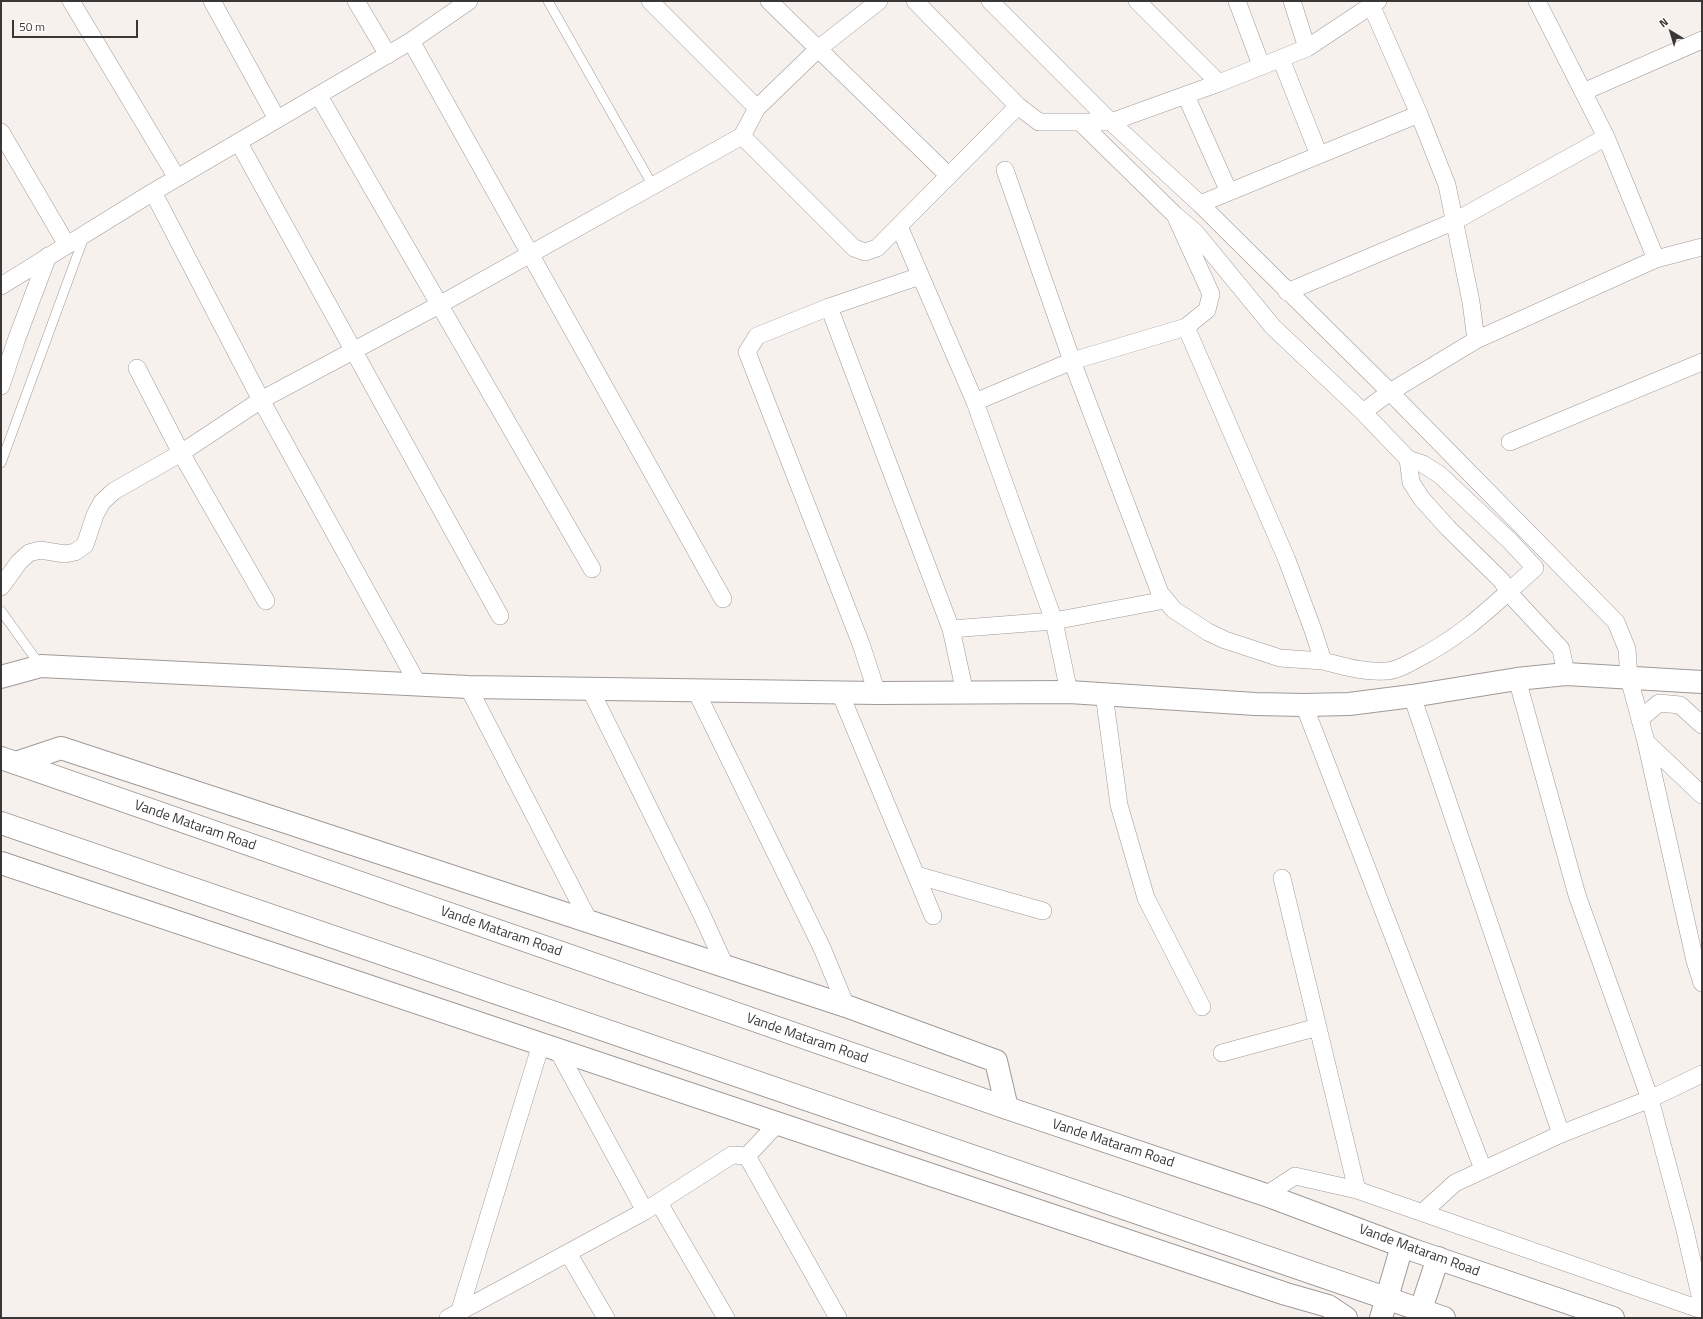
<!DOCTYPE html>
<html>
<head>
<meta charset="utf-8">
<style>
	body { margin:0 }
	#map { position:relative; width:1703px; height:1319px; overflow:hidden; background:#f7f1ee; font-family:"Titillium Web",sans-serif }
	canvas { display:block }
	.frame { position:absolute; inset:0; border:2px solid #3a3836; pointer-events:none }
	.north { position:absolute; left:1651px; top:12px; width:40px; height:40px; -webkit-text-stroke:3px #fff; paint-order:stroke; rotate:322deg; font-size:11px; font-weight:700; line-height:16px; text-align:center; color:#3a3836 }
	.north::after { content:''; display:block; margin:auto; width:14px; height:18px; background:#3a3836; clip-path:polygon(50% 0,100% 100%,50% 72%,0 100%) }
	.scale { position:absolute; left:12px; top:20px; width:126px; height:18px; box-sizing:border-box; border:2px solid #3a3836; border-top:0; padding-left:5px; font-size:12px; line-height:14px; white-space:nowrap; color:#3a3836; -webkit-text-stroke:3px #fff; paint-order:stroke }
</style>
</head>
<body>
<div id="map">
<canvas width="1703" height="1319"></canvas>
<div class="frame"></div>
<div class="north">N</div>
<div class="scale">50 m</div>
</div>
<script>
const ctx = document.querySelector('canvas').getContext('2d');
ctx.lineJoin = 'round';
function strokePath(path, color, width, dash) { ctx.strokeStyle = color; ctx.lineWidth = width; ctx.lineCap = dash ? 'butt' : 'round'; ctx.setLineDash(dash || []); ctx.stroke(path); }
function drawText(font, color, halo, rows, align = 'center') {
  ctx.font = font + ' "Titillium Web",sans-serif'; ctx.lineWidth = 3; ctx.setLineDash([]); ctx.textBaseline = 'middle'; ctx.strokeStyle = halo; ctx.fillStyle = color; for (const [text, x, y, turn = 0] of rows) {
    ctx.save(); ctx.translate(x, y); ctx.rotate((+turn || 0) * Math.PI / 180); ctx.textAlign = isNaN(turn) ? turn : align; if (halo) ctx.strokeText(text, 0, 0); ctx.fillText(text, 0, 0); ctx.restore();
  }
}
const service = new Path2D(`
	M548,1L653,186
	M1,463L84,237
	M1,611L40,665`);
const minor = new Path2D(`
	M71,1L177,178
	M212,1L277,119
	M356,1L388,55
	M650,1L757,108
	M769,1L949,176
	M915,1L1018,106L1039,122H1111L1219,83
	M990,1L1111,122L1200,204L1390,392L1616,622L1627,649L1629,678L1646,742L1695,961L1702,983
	M1137,1L1219,83L1307,48L1378,1
	M1237,1L1261,65
	M1292,1L1307,48
	M1537,1L1606,137L1656,259L1702,247
	M1372,7L1419,114L1447,185L1471,302L1476,340L1656,259
	M411,41L723,599
	M1281,59L1319,155
	M1583,92L1702,40
	M319,96L592,569
	M1186,96L1229,192
	M1,132L67,245
	M742,136L854,248L865,252L877,248L1018,106
	M239,143L500,616
	M1005,170L1072,361L1160,593L1174,610L1208,632L1225,640L1280,658L1323,661
	M153,192L261,400L419,686
	M1200,204L1419,114
	M1175,215L1195,232L1273,327L1363,412L1408,459L1411,482L1421,498L1448,528L1502,581L1508,592L1561,649L1566,674
	M899,226L975,402L1054,621L1069,692
	M1,286L153,192L411,41L469,1
	M1287,292L1455,221L1606,137
	M829,307L951,629L965,693
	M1186,327L1287,560L1313,630L1323,661C1343,666 1365,673 1386,671C1396,671 1407,664 1417,659C1466,634 1494,604 1535,568L1510,541L1440,475L1423,464L1408,459
	M137,368L181,453L266,601
	M1,386L17,338L48,256
	M975,402L1072,361L1186,327L1207,310L1211,294L1175,215L1080,122
	M1363,412L1390,392L1476,340
	M1510,442L1702,362
	M1,587L19,562L29,553L40,550L65,554L75,552L85,545L95,515L102,502L114,491L181,453L261,400L439,305L742,136L757,108L818,49L879,1
	M951,629L1054,621L1165,600
	M1517,679L1577,895L1650,1099L1684,1226L1702,1304
	M468,687L590,923
	M590,689L701,913L726,968
	M696,691L822,948L846,1006
	M840,693L933,916
	M877,693L861,644L747,352L757,336L829,307L920,276
	M1104,694L1119,805L1146,898L1202,1007
	M1412,696L1561,1134L1650,1099L1702,1074
	M1304,705L1483,1169
	M1640,719L1659,703L1680,705L1702,725
	M1646,742L1702,795
	M916,875L1043,911
	M1282,878L1357,1190
	M557,1049L645,1211
	M1222,1053L1318,1027
	M747,1156L778,1123
	M1266,1195L1295,1176L1357,1190L1702,1310
	M659,1203L726,1318
	M1423,1212L1455,1183L1561,1134
	M568,1253L606,1318
	M460,1310L541,1044
	M448,1318L645,1211L732,1155L747,1156L838,1318`);
const tertiary = new Path2D(`
	M1,677L41,666L468,687L877,693L1069,692L1255,704L1304,705L1349,704L1412,696L1517,679L1566,674L1702,682
	M16,763L61,748L846,1006L996,1061L1007,1108
	M1,863L1286,1294L1328,1306L1346,1318
	M1381,1318L1402,1246
	M1418,1318L1438,1258`);
const secondary = new Path2D(`
	M1,758L1007,1108L1266,1195L1413,1250L1613,1318
	M1,823L1444,1318`);
strokePath(service, '#9f9997', 10);
strokePath(minor, '#9f9997', 18);
strokePath(tertiary, '#9f9997', 24);
strokePath(secondary, '#9f9997', 24);
strokePath(service, '#fff', 9);
strokePath(minor, '#fff', 17);
strokePath(tertiary, '#fff', 22);
strokePath(secondary, '#fff', 22);
drawText('14px', '#3a3836', '#fff', [
	["Vande Mataram Road",195,826,19],
	["Vande Mataram Road",501,932,19],
	["Vande Mataram Road",807,1039,19],
	["Vande Mataram Road",1113,1144,18],
	["Vande Mataram Road",1419,1251,20]
]);
</script>
</body>
</html>
